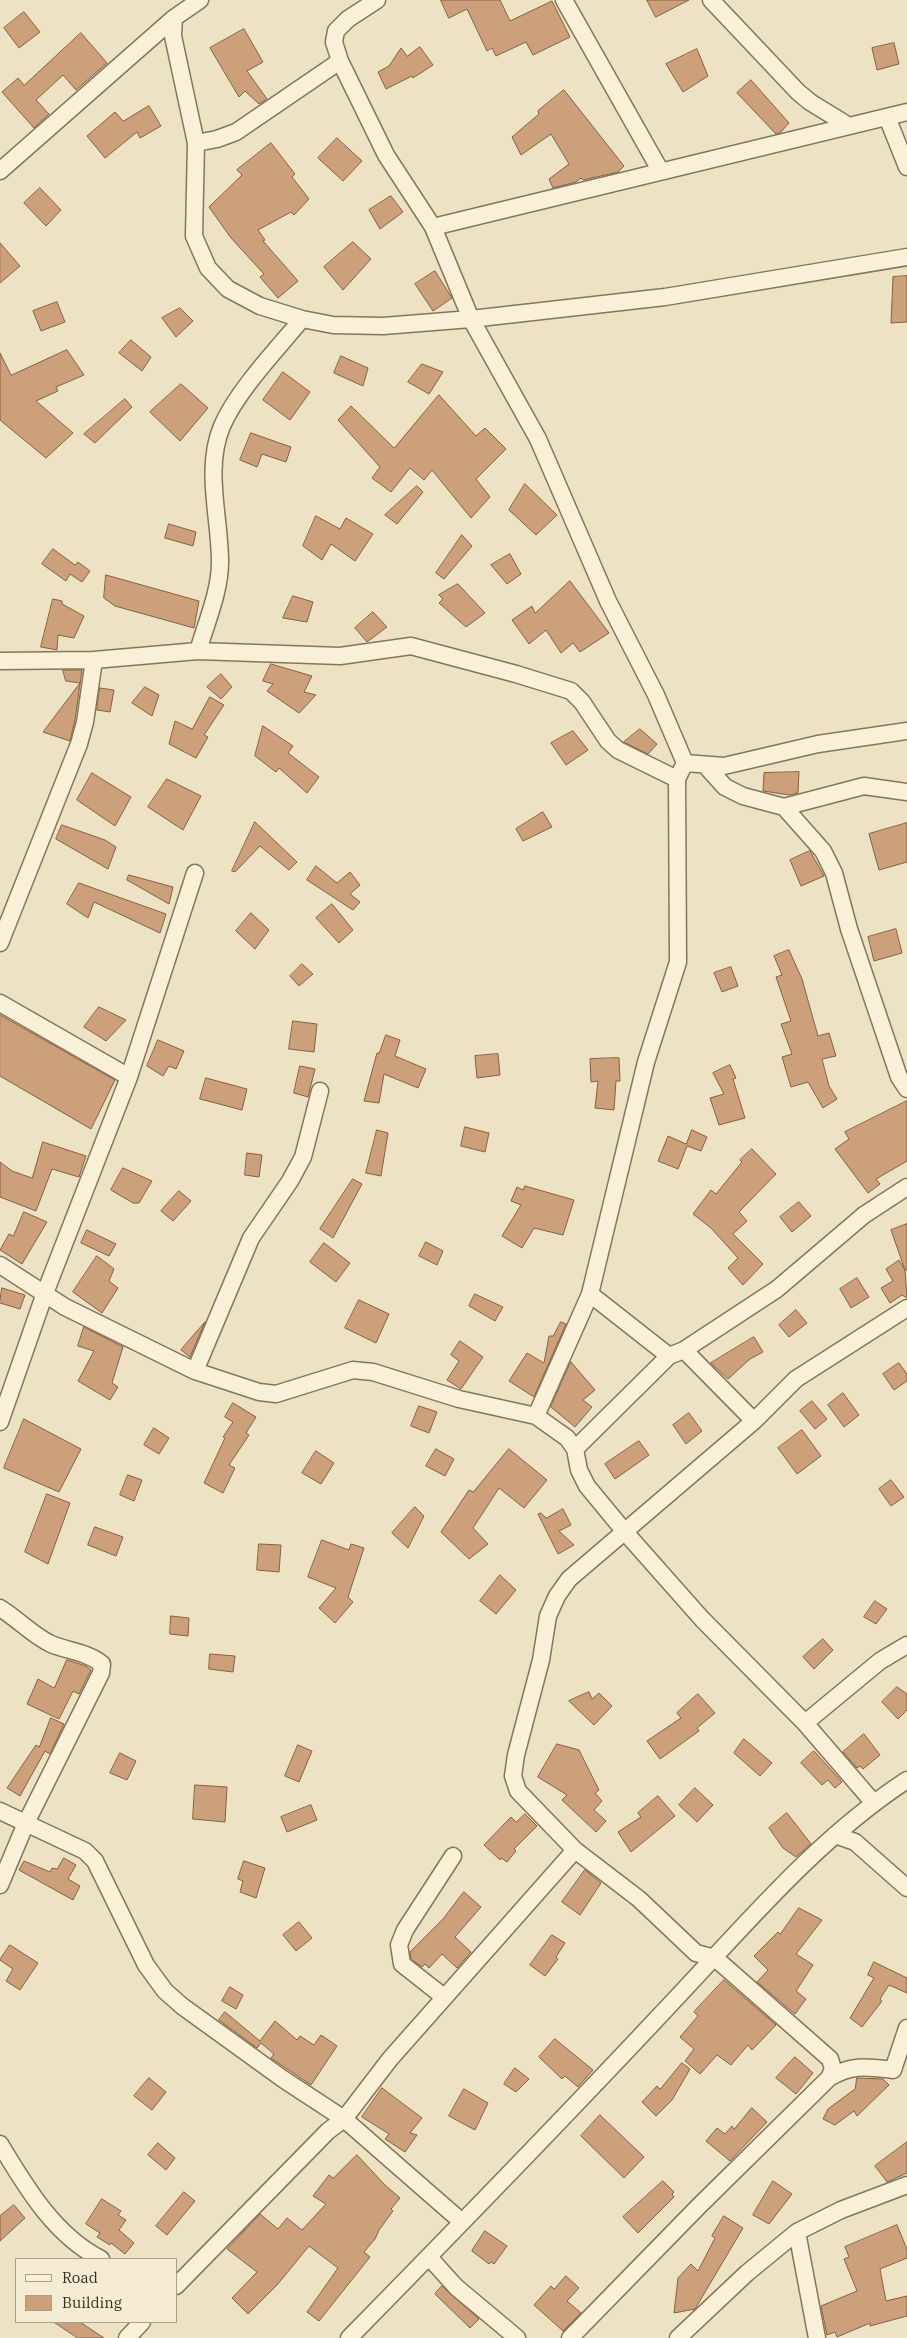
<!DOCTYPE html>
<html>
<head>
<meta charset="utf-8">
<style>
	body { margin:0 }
	#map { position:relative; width:907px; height:2338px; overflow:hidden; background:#ede3c4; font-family:"IBM Plex Serif",serif }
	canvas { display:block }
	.legend { position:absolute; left:15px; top:2258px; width:162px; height:65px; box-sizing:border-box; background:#f5edd3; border:1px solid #a9a08b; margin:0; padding:6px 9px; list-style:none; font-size:15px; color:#382c1e }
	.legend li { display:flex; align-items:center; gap:10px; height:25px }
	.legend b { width:25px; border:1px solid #a9a08b }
</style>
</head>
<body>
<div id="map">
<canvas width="907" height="2338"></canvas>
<ul class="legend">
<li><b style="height:6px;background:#f8f0d7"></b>Road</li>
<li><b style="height:14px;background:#cba07b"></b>Building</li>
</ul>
</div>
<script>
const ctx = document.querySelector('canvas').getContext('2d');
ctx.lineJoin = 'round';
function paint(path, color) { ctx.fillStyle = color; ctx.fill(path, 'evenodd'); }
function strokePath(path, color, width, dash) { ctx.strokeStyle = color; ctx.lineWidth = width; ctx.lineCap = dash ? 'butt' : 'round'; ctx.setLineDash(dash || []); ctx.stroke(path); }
const building = new Path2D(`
	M441,0H500L510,21L552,1L570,37L533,55L526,42L496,56L492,48L487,51L467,9L449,18Z
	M647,0H689L656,17Z
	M24,12L40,32L19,48L4,28Z
	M244,29L263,62L247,71L267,99L259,104L245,91L239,97L210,48Z
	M81,33L107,63L76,90L63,75L36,100L49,114L34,128L2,92L18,78L24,85Z
	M894,43L899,64L877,70L872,48Z
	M420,47L433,65L413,78L412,76L386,89L378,72L389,66L401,48L407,56Z
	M697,49L708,76L683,92L666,64Z
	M751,80L789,123L780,133L776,134L737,93Z
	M564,90L624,166L618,172L583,180L581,178L576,182L553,188L549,179L569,164L551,134L521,155L512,137L539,114L538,111Z
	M149,106L161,126L140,138L137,132L105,158L87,136L115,112L123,121Z
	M337,138L362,161L343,181L318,158Z
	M271,143L295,174L292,177L309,199L294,215L291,212L258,230L265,240L263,241L298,281L278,298L260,277L264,274L231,238L209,207L242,175L237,170Z
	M40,188L61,210L46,226L24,203Z
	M391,196L403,212L380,229L369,210Z
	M353,242L371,259L343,290L324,267Z
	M0,243L20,266L0,283Z
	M435,271L452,298L433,311L415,284Z
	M907,276V322L891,323L893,277Z
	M57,302L65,322L41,331L33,311Z
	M180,308L193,321L176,337L162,318Z
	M131,340L151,357L142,371L119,353Z
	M67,350L84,375L56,387L58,391L36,401L73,433L46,458L0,420V353L11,375Z
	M341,356L368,368L363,386L334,373Z
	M422,364L443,372L429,394L408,382Z
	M283,372L310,392L290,420L263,400Z
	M181,384L208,408L180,441L150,412Z
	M439,395L476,436L485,428L506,449L476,479L490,497L471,518L432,470L424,480L410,468L391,492L372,478L380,467L338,420L351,406L394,448Z
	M125,399L132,407L95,443L84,434Z
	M251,433L291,447L286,462L262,454L257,467L240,460Z
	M525,484L557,515L536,535L509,510Z
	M417,486L423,492L397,524L385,515Z
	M316,516L340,529L346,518L373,534L355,561L331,544L322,560L303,546Z
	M169,524L196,532L193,546L165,538Z
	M462,535L472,546L444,579L436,573Z
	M53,549L75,565L78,562L90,571L82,582L70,574L66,581L42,564Z
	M510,554L521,574L507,584L491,565Z
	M106,575L199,601L194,628L115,606L104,598Z
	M570,581L609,633L580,652L573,643L561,653L546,630L529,644L512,620L532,606L535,613Z
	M458,584L485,613L466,627L439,603L443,599L439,595Z
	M293,596L313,602L307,622L283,618Z
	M53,599L62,601V604L84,616L74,638L58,635L57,650L41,647Z
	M373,612L387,627L367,642L355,628Z
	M271,664L312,676L304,692L316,695L299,713L267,691L273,684L263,681Z
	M63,670H82L75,720L70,741L43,732L80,683L66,681Z
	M221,674L232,687L221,699L207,687Z
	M145,687L159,695L152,716L132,703Z
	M100,688L114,690L110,712L97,710Z
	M210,697L224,705L204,735L208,737L196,758L169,744L175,721L192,729Z
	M263,726L293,746L288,753L319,777L307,793L279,768L276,772L255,756Z
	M640,729L657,744L648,754L624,742Z
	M573,731L588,750L566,765L551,743Z
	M799,772L798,793L789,795L763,791L764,773Z
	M92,773L131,797L115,826L77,800Z
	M167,779L201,796L183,830L148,807Z
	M543,812L552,827L523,841L516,829Z
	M255,822L297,862L289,870L260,846L235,872L232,871Z
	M907,823V862L879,870L869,834Z
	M62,825L105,840L116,847L108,869L56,839Z
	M810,851L824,876L801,886L790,860Z
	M316,866L337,883L350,872L360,885L350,894L360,902L353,910L307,880Z
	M129,875L173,887L169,904L127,880Z
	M79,883L166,914L160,933L94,902L88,918L67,904Z
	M332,904L353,930L339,943L316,918Z
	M251,913L269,930L255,949L236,931Z
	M896,929L902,953L874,961L868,937Z
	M789,950L802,979L818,1036L829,1033L836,1056L822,1059L829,1086L837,1099L823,1108L808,1082L791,1087L782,1057L792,1054L781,1024L791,1021L776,977L782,975L774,956Z
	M302,964L313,974L299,986L290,976Z
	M731,967L738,986L722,992L714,973Z
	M99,1007L126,1020L106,1041L84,1027Z
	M0,1015L115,1080L91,1129L0,1076Z
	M293,1021L317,1024L314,1052L289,1049Z
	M386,1035L400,1040L395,1056L426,1069L418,1088L384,1074L379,1103L364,1101L377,1053H379Z
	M158,1040L184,1051L176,1069L169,1066L163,1076L147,1066Z
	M498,1054L500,1075L477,1078L475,1056Z
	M619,1058L620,1081H616L614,1110L595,1108L598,1081L591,1082L590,1059Z
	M730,1065L736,1078L733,1079L745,1118L719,1125L710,1098L724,1094L713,1073Z
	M300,1066L315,1069L308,1097L294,1093Z
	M206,1078L247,1089L242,1110L200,1099Z
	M907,1101V1161L876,1179L880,1184L868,1193L835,1149L849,1139L845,1132Z
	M465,1127L489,1133L485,1152L461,1146Z
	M377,1130L388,1133L381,1176L366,1173Z
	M692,1130L707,1137L701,1151L687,1146L678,1169L658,1161L668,1136L686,1144Z
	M43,1142L86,1156L79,1177L52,1169L36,1211L0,1197V1162L12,1171L32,1178Z
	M752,1149L776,1174L739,1212L747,1221L733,1234L763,1264L743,1285L728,1268L738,1258L711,1228L693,1214L711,1190L716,1194L742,1162L740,1160Z
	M247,1153L262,1155L259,1177L245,1175Z
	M123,1168L152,1181L139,1203H133L111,1190Z
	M353,1179L362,1184L333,1238L320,1229Z
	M525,1186L574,1200L563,1235L534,1228L522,1248L502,1236L521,1205L511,1201L517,1187L523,1190Z
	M179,1191L191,1201L173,1221L161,1211Z
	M799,1202L811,1216L792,1232L780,1217Z
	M24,1212L47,1222L22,1264L0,1250L9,1234L13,1236Z
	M907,1224V1270H905L907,1298L902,1295L890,1303L881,1288L893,1281L886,1269L899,1260L905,1270L891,1230Z
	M87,1230L116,1244L109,1256L81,1243Z
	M426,1242L443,1251L437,1265L419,1256Z
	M324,1243L350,1263L336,1282L310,1262Z
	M97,1256L114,1269L109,1281L118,1288L102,1313L73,1292Z
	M857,1278L869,1297L851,1308L840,1289Z
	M2,1288L25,1295L20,1309L0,1303Z
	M475,1294L503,1307L495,1321L469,1306Z
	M359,1300L389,1314L376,1343L345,1328Z
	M796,1310L807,1323L789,1337L779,1325Z
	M205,1322L190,1357L181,1350Z
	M561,1322L566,1324L534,1397L509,1381L527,1353L544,1363L549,1336H553Z
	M84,1327L123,1347L112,1383L118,1387L110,1400L78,1381L94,1351L78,1346Z
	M754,1337L763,1352L750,1359L728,1379L711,1363Z
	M460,1341L483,1357L461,1389L447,1380L459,1361L451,1355Z
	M571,1362L595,1390L583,1400L592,1407L575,1427L551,1407Z
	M899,1363L907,1374V1381L894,1390L883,1374Z
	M843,1393L859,1415L844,1427L828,1405Z
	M812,1401L827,1419L815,1429L800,1411Z
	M233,1403L256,1417L246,1433L249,1435L229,1465L235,1468L223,1493L204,1483L225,1438L223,1437L233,1422L225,1417Z
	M419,1406L437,1412L429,1433L411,1426Z
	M689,1413L702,1431L686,1444L673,1425Z
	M24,1419L81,1449L59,1492L4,1468Z
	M154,1428L169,1438L159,1454L144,1445Z
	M802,1430L821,1456L797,1474L778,1448Z
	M639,1441L649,1455L615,1479L605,1464Z
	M436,1449L454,1459L445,1476L426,1466Z
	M509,1449L547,1480L524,1508L499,1488L473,1528L488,1544L469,1559L441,1532L469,1490L473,1492Z
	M316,1451L334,1463L321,1484L302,1473Z
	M128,1475L142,1480L134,1501L120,1495Z
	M891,1480L904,1497L891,1506L879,1489Z
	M47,1494L70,1503L48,1564L25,1552Z
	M415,1507L424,1516L408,1548L392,1533Z
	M563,1509L571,1525L559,1531L574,1545L558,1554L538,1514L541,1513L546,1518Z
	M95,1527L123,1537L116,1556L88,1545Z
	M322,1540L349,1550L351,1544L364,1548L348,1597L353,1602L335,1623L319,1608L336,1588L308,1577Z
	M259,1544L281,1545L279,1572L257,1570Z
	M500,1575L516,1590L496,1614L480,1601Z
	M875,1601L887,1609L876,1624L864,1617Z
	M171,1616L189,1618L188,1636L170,1634Z
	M823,1639L833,1650L814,1669L803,1657Z
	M210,1654L235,1656L233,1672L209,1669Z
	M67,1660L86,1666L91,1670L79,1694L73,1691L59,1719L27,1704L38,1679L54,1688Z
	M897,1687L907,1694V1710L898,1719L882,1702Z
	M589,1692L592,1699L599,1693L612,1706L594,1725L569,1701Z
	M698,1694L715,1713L697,1728L699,1731L660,1759L647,1741L681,1718L677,1713Z
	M51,1718L64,1724L50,1754L45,1751L20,1796L7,1788L36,1745L39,1747Z
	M864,1734L880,1755L863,1769L860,1766L857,1768L843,1752Z
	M744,1739L772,1763L760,1776L734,1753Z
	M557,1744L579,1750L599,1790L595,1793L602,1801L594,1810L606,1821L596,1832L562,1800L567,1795L538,1777Z
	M298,1745L312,1751L299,1782L285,1776Z
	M814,1751L842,1782L835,1788L828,1780L822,1785L801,1763Z
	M120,1753L136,1761L127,1780L110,1773Z
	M195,1785L227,1787L225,1822L193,1819Z
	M695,1788L713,1805L697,1822L679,1805Z
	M658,1796L675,1816L631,1852L618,1832L641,1817L638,1813Z
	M311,1805L317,1820L287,1832L281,1817Z
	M787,1813L811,1844L796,1857L783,1848L769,1828Z
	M525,1814L537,1826L514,1849L516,1851L507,1862L501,1858L500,1860L484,1845L511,1817L516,1822Z
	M64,1858L76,1865L68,1879L80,1886L73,1900L19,1870L24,1861L50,1872L52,1868L57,1869Z
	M244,1861L265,1868L256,1898L240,1892L243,1881L238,1879Z
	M585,1870L601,1883L580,1915L562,1902Z
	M464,1892L481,1907L455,1937L471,1952L457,1968L442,1954L429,1968L425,1964L422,1967L411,1959L410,1952L443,1919Z
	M799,1908L822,1920L796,1954L813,1965L796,1991L806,1999L795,2014L757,1982L768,1970L754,1956L778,1932L780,1934Z
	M299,1922L312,1938L296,1951L283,1935Z
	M552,1935L565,1943L556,1957L558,1959L545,1976L530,1965Z
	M10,1945L38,1963L20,1990L6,1981L13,1969L0,1960Z
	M874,1962L907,1978V1993L889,1985L880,1999L882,2001L862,2027L850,2018L874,1978L868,1975Z
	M724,1980L776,2025L752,2050L748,2045L731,2065L717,2055L700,2074L685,2061L694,2049L680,2037L698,2016L694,2012Z
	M230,1987L243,1995L236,2009L222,2001Z
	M225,2012L260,2041L275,2021L297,2040L300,2036L314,2045L321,2035L337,2046L311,2085L271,2058L274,2054L261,2043L257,2048L219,2020Z
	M555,2039L593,2070L578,2087L565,2076L562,2079L539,2057Z
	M795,2057L813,2073L796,2094L776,2078Z
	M682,2063L690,2069L672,2100L656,2116L642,2102L657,2086L660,2089Z
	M515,2068L529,2079L516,2092L504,2084Z
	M149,2078L166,2092L152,2110L134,2096Z
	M857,2078L883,2079L889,2085L857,2116L854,2111L835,2125L823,2119L828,2109L855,2089Z
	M382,2088L422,2118L410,2133L417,2135L405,2152L385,2139L389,2134L362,2117Z
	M464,2089L488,2103L475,2130L449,2116Z
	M752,2108L767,2122L730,2161L706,2141L717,2128L725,2134L732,2126L734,2129Z
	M600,2115L644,2157L624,2178L581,2136Z
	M907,2142V2173L887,2182L875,2166Z
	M158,2143L175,2158L166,2170L148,2155Z
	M357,2155L385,2185L400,2198L391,2209L393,2211L379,2230L375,2239L364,2252L370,2257L319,2321L307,2312L338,2268L309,2246L277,2285L248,2314L232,2298L257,2272L227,2249L260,2214L278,2229L287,2218L302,2230L326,2204L313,2196L329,2175L333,2178Z
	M663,2181L674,2192L672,2194L674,2197L638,2233L623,2217Z
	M773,2181L792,2194L769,2224L753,2215Z
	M184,2192L195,2201L167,2235L156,2226Z
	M102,2199L121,2211L118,2215L126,2220L119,2230L134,2243L125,2254L111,2243L110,2245L97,2237L100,2233L86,2224Z
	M14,2205L25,2218L0,2241V2216Z
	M724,2216L743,2228L695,2309L674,2313L678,2278L691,2264L698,2271L715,2238L712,2236Z
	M897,2225L907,2249V2258L880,2269L886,2301L907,2296V2316L870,2326V2323L837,2337L835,2332L827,2335L821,2306L857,2291L844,2259L849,2257L845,2247Z
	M485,2231L507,2246L494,2264L491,2262L489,2264L472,2251Z
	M566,2276L579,2288L567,2301L581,2313L563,2331L534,2305L551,2286L554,2289Z
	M442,2286L479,2319L470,2328L435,2294Z
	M54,2322H80L104,2338H78Z`);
paint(building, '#cba07b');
strokePath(building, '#866041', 1);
const street = new Path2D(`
	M200,0L174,18L173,36L196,143L194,236L208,268L228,289L260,306L302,319L333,325L383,326L471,319L665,297L907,257
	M377,0L348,19L336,31L334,42L340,61L386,155L433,227L471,319L538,439L608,601L656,695L685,763L677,779L678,962L646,1062L590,1294L536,1416
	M564,0L660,170
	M711,0L798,92L810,102L849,126
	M887,117L907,167
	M196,143L217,139L236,132L340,61
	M0,171L174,18
	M433,227L907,112
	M198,651C206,623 220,592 220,562C220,517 204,469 222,426C237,391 277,349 302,319
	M0,661L94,660L198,651L340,656L411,646L516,674L571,691L582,702L608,741L618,750L677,779
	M685,763L724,766L818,744L907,731
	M705,765L725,787L743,796L784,807L864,786L907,792
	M784,807L823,851L834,873L849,929L899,1077L907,1089
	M0,943L79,744L85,722L94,660
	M0,1003L129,1077
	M0,1265L65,1307L195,1371L259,1392L276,1394L353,1370L373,1372L459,1399L536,1416L567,1438L575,1449L579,1470L587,1486L625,1532L702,1619L805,1723L873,1802
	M590,1294L669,1356
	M684,1350L754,1421
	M195,1371L251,1238L290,1181L303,1157L320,1091
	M0,1422L45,1293L129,1077L195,873
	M575,1449L669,1356L684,1350L777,1289L864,1215L907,1187
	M0,1608C18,1619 32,1635 51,1644C68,1651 87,1652 102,1664L101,1673L26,1823L0,1885
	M805,1723L880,1661L907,1645
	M0,1811L85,1851L95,1861L146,1965L165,1991L182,2006L283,2079L344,2119L462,2222
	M835,1835L855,1842L907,1888
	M444,1997L402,1964L399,1945L405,1930L453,1856
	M829,2078C852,2064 867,2067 893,2070L907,2028
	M0,2144C26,2187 54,2235 101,2259
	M797,2232L817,2338
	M429,2257L456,2287L517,2338
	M176,2286L328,2131L344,2119L390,2059L575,1850
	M127,2338L142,2322
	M349,2338C456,2229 562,2120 666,2009C742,1929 814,1841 907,1780
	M570,2338L699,2206L829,2078L833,2069L830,2059L715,1958L696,1953L639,1899L575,1850L518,1791L513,1776L516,1755L541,1660L548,1616L557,1596L569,1579L754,1421L796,1379L907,1308
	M678,2338L747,2273L797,2232L841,2210L907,2185`);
strokePath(street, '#87755b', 19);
strokePath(street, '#f8f0d7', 16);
</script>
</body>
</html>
